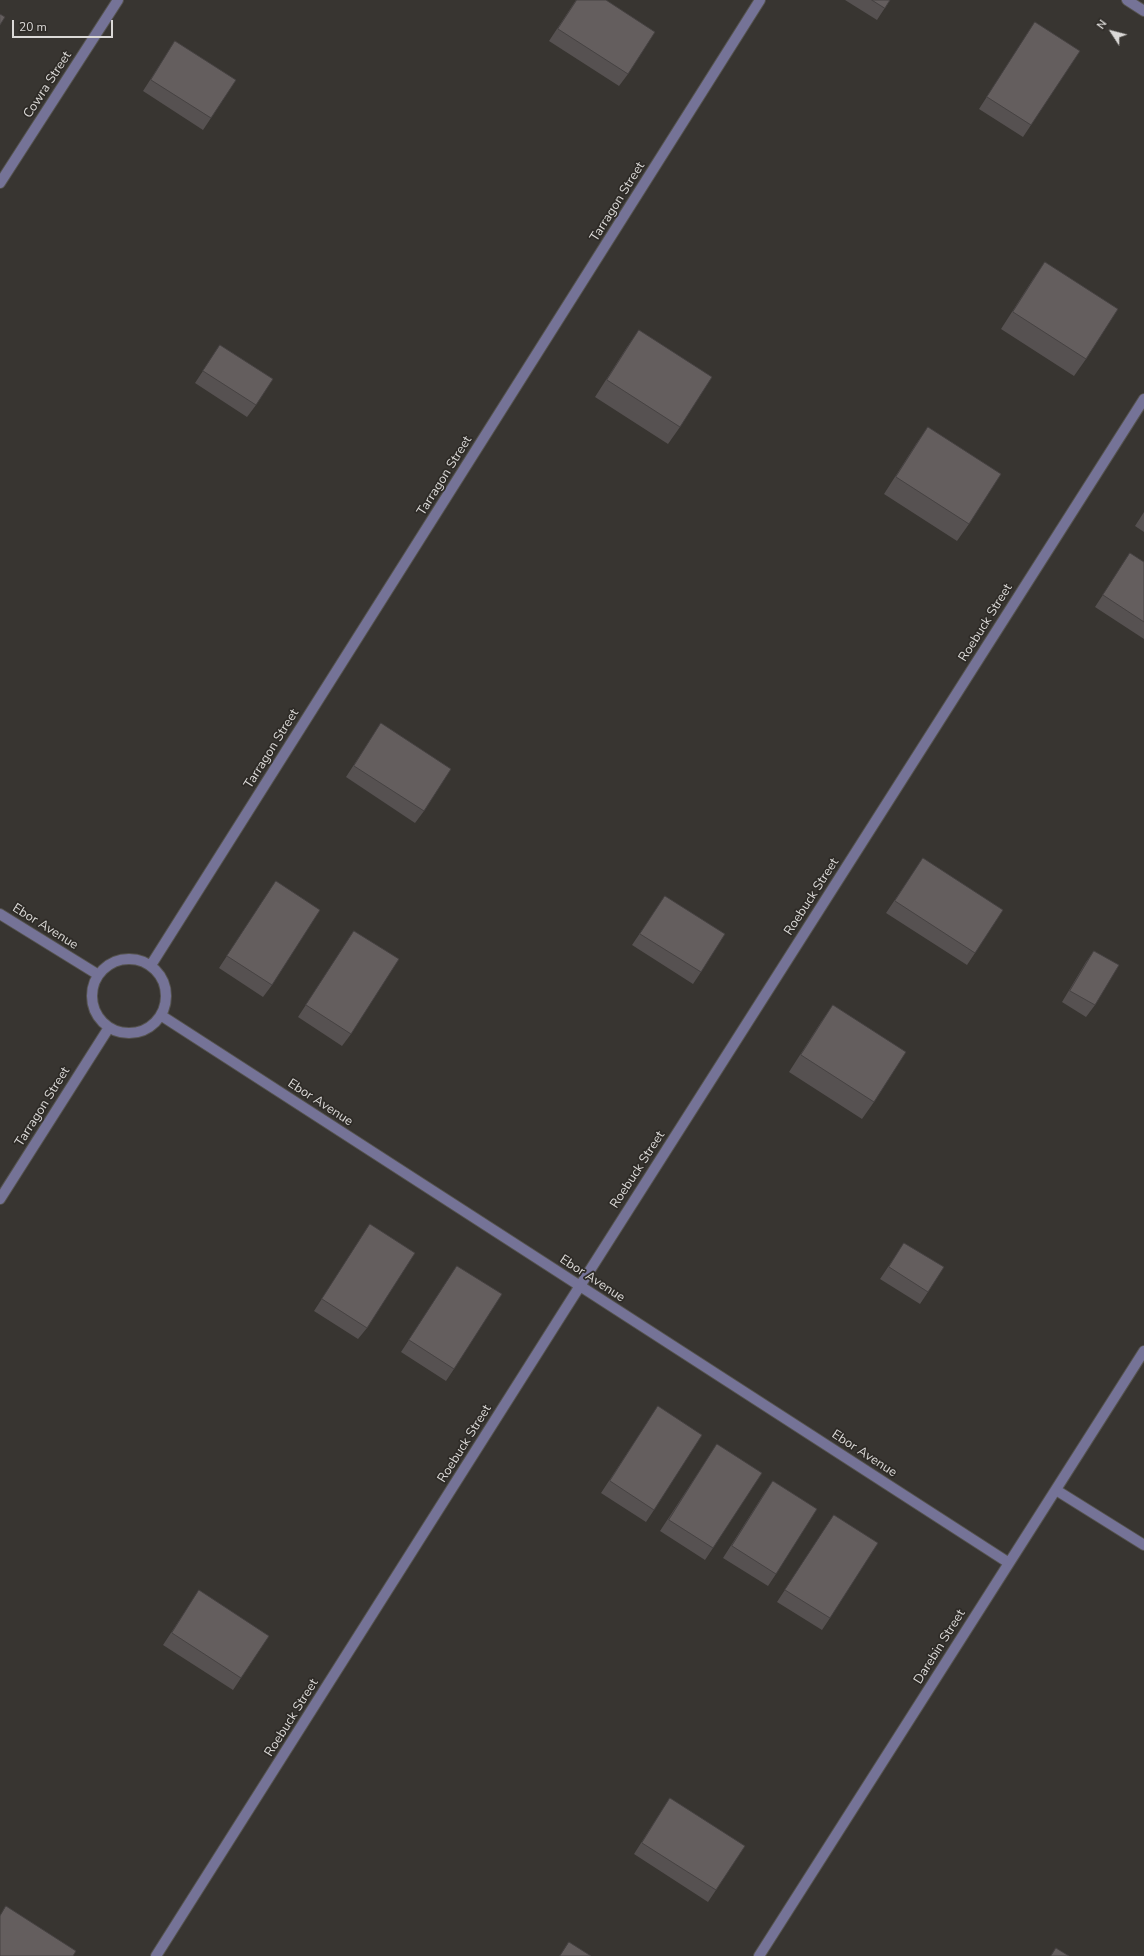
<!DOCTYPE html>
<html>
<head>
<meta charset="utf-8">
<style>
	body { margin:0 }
	#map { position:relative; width:1144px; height:1956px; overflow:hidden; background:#383531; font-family:"Nunito Sans",sans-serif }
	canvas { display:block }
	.north { position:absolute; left:1092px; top:12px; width:40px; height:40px; -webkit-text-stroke:3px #2e2b27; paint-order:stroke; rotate:306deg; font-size:11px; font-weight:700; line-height:16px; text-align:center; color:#dbd9d7 }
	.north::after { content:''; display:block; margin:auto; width:14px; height:18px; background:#dbd9d7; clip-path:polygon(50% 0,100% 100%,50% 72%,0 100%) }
	.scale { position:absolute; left:12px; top:20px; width:101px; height:18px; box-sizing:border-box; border:2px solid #dbd9d7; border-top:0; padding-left:5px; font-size:12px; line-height:14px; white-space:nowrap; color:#dbd9d7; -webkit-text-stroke:3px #2e2b27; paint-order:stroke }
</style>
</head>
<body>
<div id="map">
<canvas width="1144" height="1956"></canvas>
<div class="north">N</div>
<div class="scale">20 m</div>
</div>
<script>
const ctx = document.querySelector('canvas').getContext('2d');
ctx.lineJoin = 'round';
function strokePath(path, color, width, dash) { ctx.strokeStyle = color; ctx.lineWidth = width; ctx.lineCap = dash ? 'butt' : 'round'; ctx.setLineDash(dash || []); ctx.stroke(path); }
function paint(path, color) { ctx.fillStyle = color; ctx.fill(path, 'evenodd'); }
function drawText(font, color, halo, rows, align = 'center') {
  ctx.font = font + ' "Nunito Sans",sans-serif'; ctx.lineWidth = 3.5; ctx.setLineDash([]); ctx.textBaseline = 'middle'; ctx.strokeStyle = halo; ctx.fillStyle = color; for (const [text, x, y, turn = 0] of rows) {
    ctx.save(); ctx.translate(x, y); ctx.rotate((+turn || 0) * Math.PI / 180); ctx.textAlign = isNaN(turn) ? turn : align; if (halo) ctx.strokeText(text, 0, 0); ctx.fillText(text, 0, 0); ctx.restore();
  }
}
const minor = new Path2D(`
	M1127,0L1144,11
	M0,183L118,0
	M0,914L97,974
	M92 996a37 37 0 1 1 74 0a37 37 0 1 1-74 0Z
	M151,965L760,0
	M162,1016L1009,1563
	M0,1199L108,1029
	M1056,1490L1144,1545
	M156,1956L564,1311L1144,399
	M759,1956L1144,1351`);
strokePath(minor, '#55534f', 12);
strokePath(minor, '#757397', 10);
paint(new Path2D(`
	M576,0H606L628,74L619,86L549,41Z
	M845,0H890L877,20Z
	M1035,22L1031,125L1023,137L979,109Z
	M175,41L211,118L203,130L143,91Z
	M1045,262L1086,359L1074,376L1001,329L1033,279Z
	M639,330L680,427L668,444L595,397L627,347Z
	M220,345L256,405L247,417L195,383Z
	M928,427L969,524L957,541L884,494L916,444Z
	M1144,512V532L1135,526Z
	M1130,553L1144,562V639L1095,607Z
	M381,723L424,811L415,823L346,777Z
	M923,858L975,953L967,965L886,913Z
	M276,881L272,985L263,997L219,968Z
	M665,896L701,972L693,984L632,945Z
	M354,931L351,1034L342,1046L298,1017Z
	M1094,951L1095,1005L1086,1017L1062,1002L1086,962Z
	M833,1005L874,1102L862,1119L789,1072L821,1022Z
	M370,1224L367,1328L358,1339L314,1311Z
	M904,1243L928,1292L920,1304L880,1279Z
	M457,1266L454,1369L446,1381L401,1352Z
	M658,1406L654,1510L646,1522L601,1493Z
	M717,1444L713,1548L705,1560L660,1531Z
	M773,1481L776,1574L768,1586L723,1558L765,1492Z
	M834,1515L830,1618L822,1630L777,1602Z
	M199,1590L241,1678L233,1690L163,1645Z
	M670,1798L716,1890L708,1902L634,1854L662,1810Z`), '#565151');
const building = new Path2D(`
	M577,0H606L655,32L628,74L558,29Z
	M872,0H890L885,8Z
	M0,14L5,17L0,25Z
	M1035,22L1080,51L1031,125L987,97Z
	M175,41L236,80L211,118L151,80Z
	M1045,262L1118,309L1086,359L1013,312Z
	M639,330L712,377L680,427L607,380Z
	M220,345L273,379L256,405L203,371Z
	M928,427L1001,474L969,524L896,477Z
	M1130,553L1144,562V622L1103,595Z
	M381,723L451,769L424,811L354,766Z
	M923,858L1003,910L975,953L895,901Z
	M276,881L320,910L272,985L227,956Z
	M665,896L725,934L701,972L640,934Z
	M354,931L399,959L351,1034L306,1005Z
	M1094,951L1119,965L1095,1005L1070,991Z
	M833,1005L906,1052L874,1102L801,1055Z
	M370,1224L415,1253L367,1328L322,1299Z
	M904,1243L944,1267L928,1292L889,1267Z
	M457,1266L502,1294L454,1369L409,1340Z
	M658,1406L702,1435L654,1510L610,1481Z
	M717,1444L762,1473L713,1548L669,1520Z
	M773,1481L817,1509L776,1574L732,1546Z
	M834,1515L878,1543L830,1618L785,1590Z
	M199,1590L269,1636L241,1678L172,1633Z
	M670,1798L745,1846L716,1890L642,1843Z
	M6,1906L76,1951L73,1956H0V1916Z
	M569,1942L591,1956H560Z
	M1056,1948L1069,1956H1051Z`);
paint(building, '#645e5e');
strokePath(building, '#464242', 1);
drawText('13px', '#dbd9d7', '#2e2b27', [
	["Cowra Street",48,85,-57],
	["Tarragon Street",618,202,-58],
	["Tarragon Street",445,476,-58],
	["Roebuck Street",986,623,-58],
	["Tarragon Street",272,749,-58],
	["Roebuck Street",812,897,-57],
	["Ebor Avenue",45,927,32],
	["Ebor Avenue",320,1103,33],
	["Tarragon Street",43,1107,-58],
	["Roebuck Street",638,1170,-57],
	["Ebor Avenue",592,1279,33],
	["Roebuck Street",465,1444,-58],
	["Ebor Avenue",864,1454,33],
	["Darebin Street",940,1647,-58],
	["Roebuck Street",292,1718,-58]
]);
</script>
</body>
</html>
